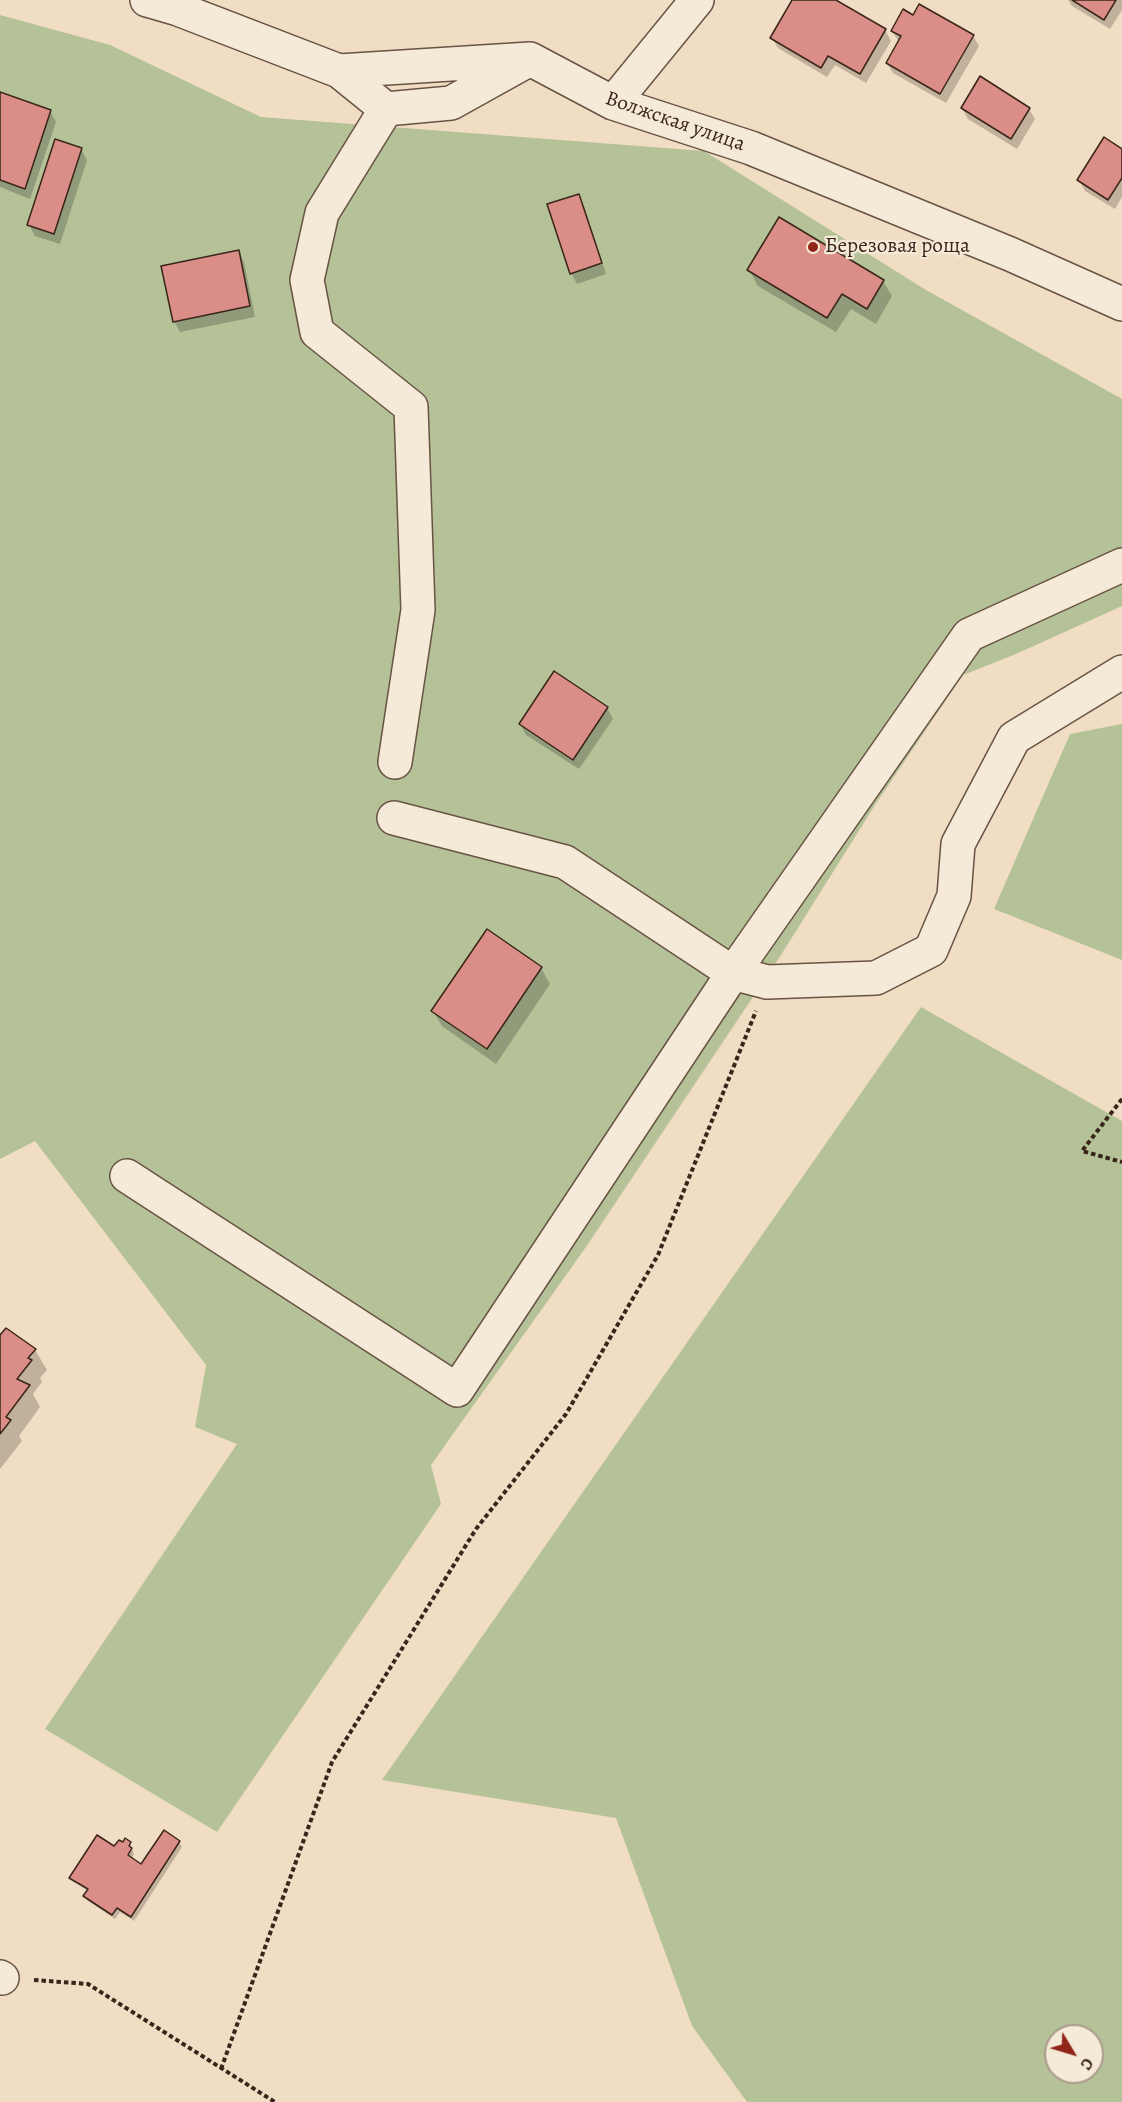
<!DOCTYPE html>
<html>
<head>
<meta charset="utf-8">
<style>
	body { margin:0 }
	#map { position:relative; width:1122px; height:2102px; overflow:hidden; background:#f0ddc3; font-family:Alegreya,serif }
	canvas { display:block }
	.north { position:absolute; left:1044px; top:2024px; width:60px; height:60px; box-sizing:border-box; background:#f5e9d8; border:2px solid #aa9b8c; border-radius:50%; rotate:128deg; font-size:16px; font-weight:700; line-height:24px; text-align:center; color:#3a251a }
	.north::after { content:''; display:block; margin:auto; width:21px; height:27px; background:#8f2418; clip-path:polygon(50% 0,100% 100%,50% 72%,0 100%) }
</style>
</head>
<body>
<div id="map">
<canvas width="1122" height="2102"></canvas>
<div class="north">С</div>
</div>
<script>
const ctx = document.querySelector('canvas').getContext('2d');
ctx.lineJoin = 'round';
function paint(path, color) { ctx.fillStyle = color; ctx.fill(path, 'evenodd'); }
function strokePath(path, color, width, dash) { ctx.strokeStyle = color; ctx.lineWidth = width; ctx.lineCap = dash ? 'butt' : 'round'; ctx.setLineDash(dash || []); ctx.stroke(path); }
function drawText(font, color, halo, rows, align = 'center') {
  ctx.font = font + ' Alegreya,serif'; ctx.lineWidth = 4.5; ctx.setLineDash([]); ctx.textBaseline = 'middle'; ctx.strokeStyle = halo; ctx.fillStyle = color; for (const [text, x, y, turn = 0] of rows) {
    ctx.save(); ctx.translate(x, y); ctx.rotate((+turn || 0) * Math.PI / 180); ctx.textAlign = isNaN(turn) ? turn : align; if (halo) ctx.strokeText(text, 0, 0); ctx.fillText(text, 0, 0); ctx.restore();
  }
}
paint(new Path2D(`
	M0,15L110,45L261,117L704,151L926,290L1122,399V606L1016,654L963,675L875,805L781,955L586,1247L431,1465L441,1504L217,1832L45,1729L237,1444L195,1427L206,1365L35,1141L0,1159Z
	M1122,724V960L994,909L1070,734Z
	M921,1007L1122,1121V2102H747L692,2026L616,1818L382,1780ZM1056,2036H1092V2072H1056Z`), '#b5c298');
paint(new Path2D(`
	M794,0H833L885,30L891,41L866,83L835,65L827,77L778,48L772,38Z
	M1068,0H1122V10L1110,29L1072,6Z
	M913,17L973,36L979,46L946,103L893,73L887,63L899,42L892,31Z
	M0,94L50,111L56,122L30,199L0,187Z
	M962,108L1029,109L1035,119L1017,149L968,119Z
	M81,149L87,160L60,244L35,236L29,225Z
	M1122,150V197L1115,209L1085,191L1079,180Z
	M578,195L584,206L606,274L577,284L571,273Z
	M238,252L244,262L255,317L180,332L174,321Z
	M749,270L883,281L892,296L876,324L851,309L836,332L758,286Z
	M607,708L613,719L579,769L526,735L520,724Z
	M487,931L541,968L550,984L496,1064L442,1026L433,1011Z
	M0,1337L35,1350L47,1370L40,1378L42,1382L33,1394L40,1407L19,1436L22,1441L0,1469Z
	M179,1842L182,1847L134,1921L120,1912L115,1919L88,1901L85,1896L88,1891L74,1882L71,1878L115,1849L130,1843L134,1854L131,1859L142,1866Z`), '#0003');
const building = new Path2D(`
	M792,0H836L886,29L860,74L828,56L821,68L770,38Z
	M1072,0H1116L1104,20Z
	M919,4L974,35L940,94L886,63L901,36L891,31L903,9L913,15Z
	M980,76L1030,108L1011,139L961,108Z
	M0,92L51,110L25,189L0,180Z
	M1104,137L1122,149V178L1108,200L1077,180Z
	M55,139L82,148L54,234L27,225Z
	M579,194L602,263L570,274L547,204Z
	M779,217L884,280L867,309L842,294L827,318L747,270Z
	M239,250L250,306L173,322L161,266Z
	M554,671L608,707L573,760L519,724Z
	M487,929L542,967L487,1049L431,1011Z
	M6,1328L36,1349L28,1358L32,1360L17,1379L30,1385L6,1417L11,1420L0,1434V1335Z
	M164,1830L180,1841L131,1917L117,1908L112,1915L83,1896L88,1889L69,1878L97,1835L114,1846L119,1840L123,1842L125,1838L131,1842L129,1846L132,1848L128,1855L141,1864Z`);
paint(building, '#db8e87');
strokePath(building, '#3a251a', 1.5);
const minor = new Path2D(`
	M147,0L178,9L339,71L530,59L613,103L751,148L1010,254L1122,304
	M339,71L386,109L451,103L523,63
	M613,103L697,0
	M386,109L322,213L307,280L317,332L411,407L418,610L395,762
	M394,818L565,862L733,973L767,982L876,978L931,950L954,896L958,844L1014,738L1122,672
	M127,1176L457,1390L733,973L969,635L1122,565
	M0,1977L2,1978`);
strokePath(minor, '#685344', 36);
strokePath(new Path2D(`
	M1122,1099L1082,1151L1122,1162
	M34,1980L88,1984L275,2102
	M221,2069L332,1762L476,1529L566,1414L658,1255L756,1011`), '#3a251a', 4, [4.5, 3]);
strokePath(minor, '#f5e9d8', 33);
for (const [x, y, r, color] of [
	[813,247,6,"#8f2418"]
]) { const dot = new Path2D(); dot.arc(x, y, r, 0, 2 * Math.PI); ctx.fillStyle = color; ctx.fill(dot); strokePath(dot, '#f5e9d8', 2); }
drawText('21px', '#3a251a', '#f5e9d8', [
	["Волжская улица",675,122,19]
]);
drawText('21px', '#3a251a', '#f5e9d8', [
	["Березовая роща",825,247]
], 'left');
</script>
</body>
</html>
